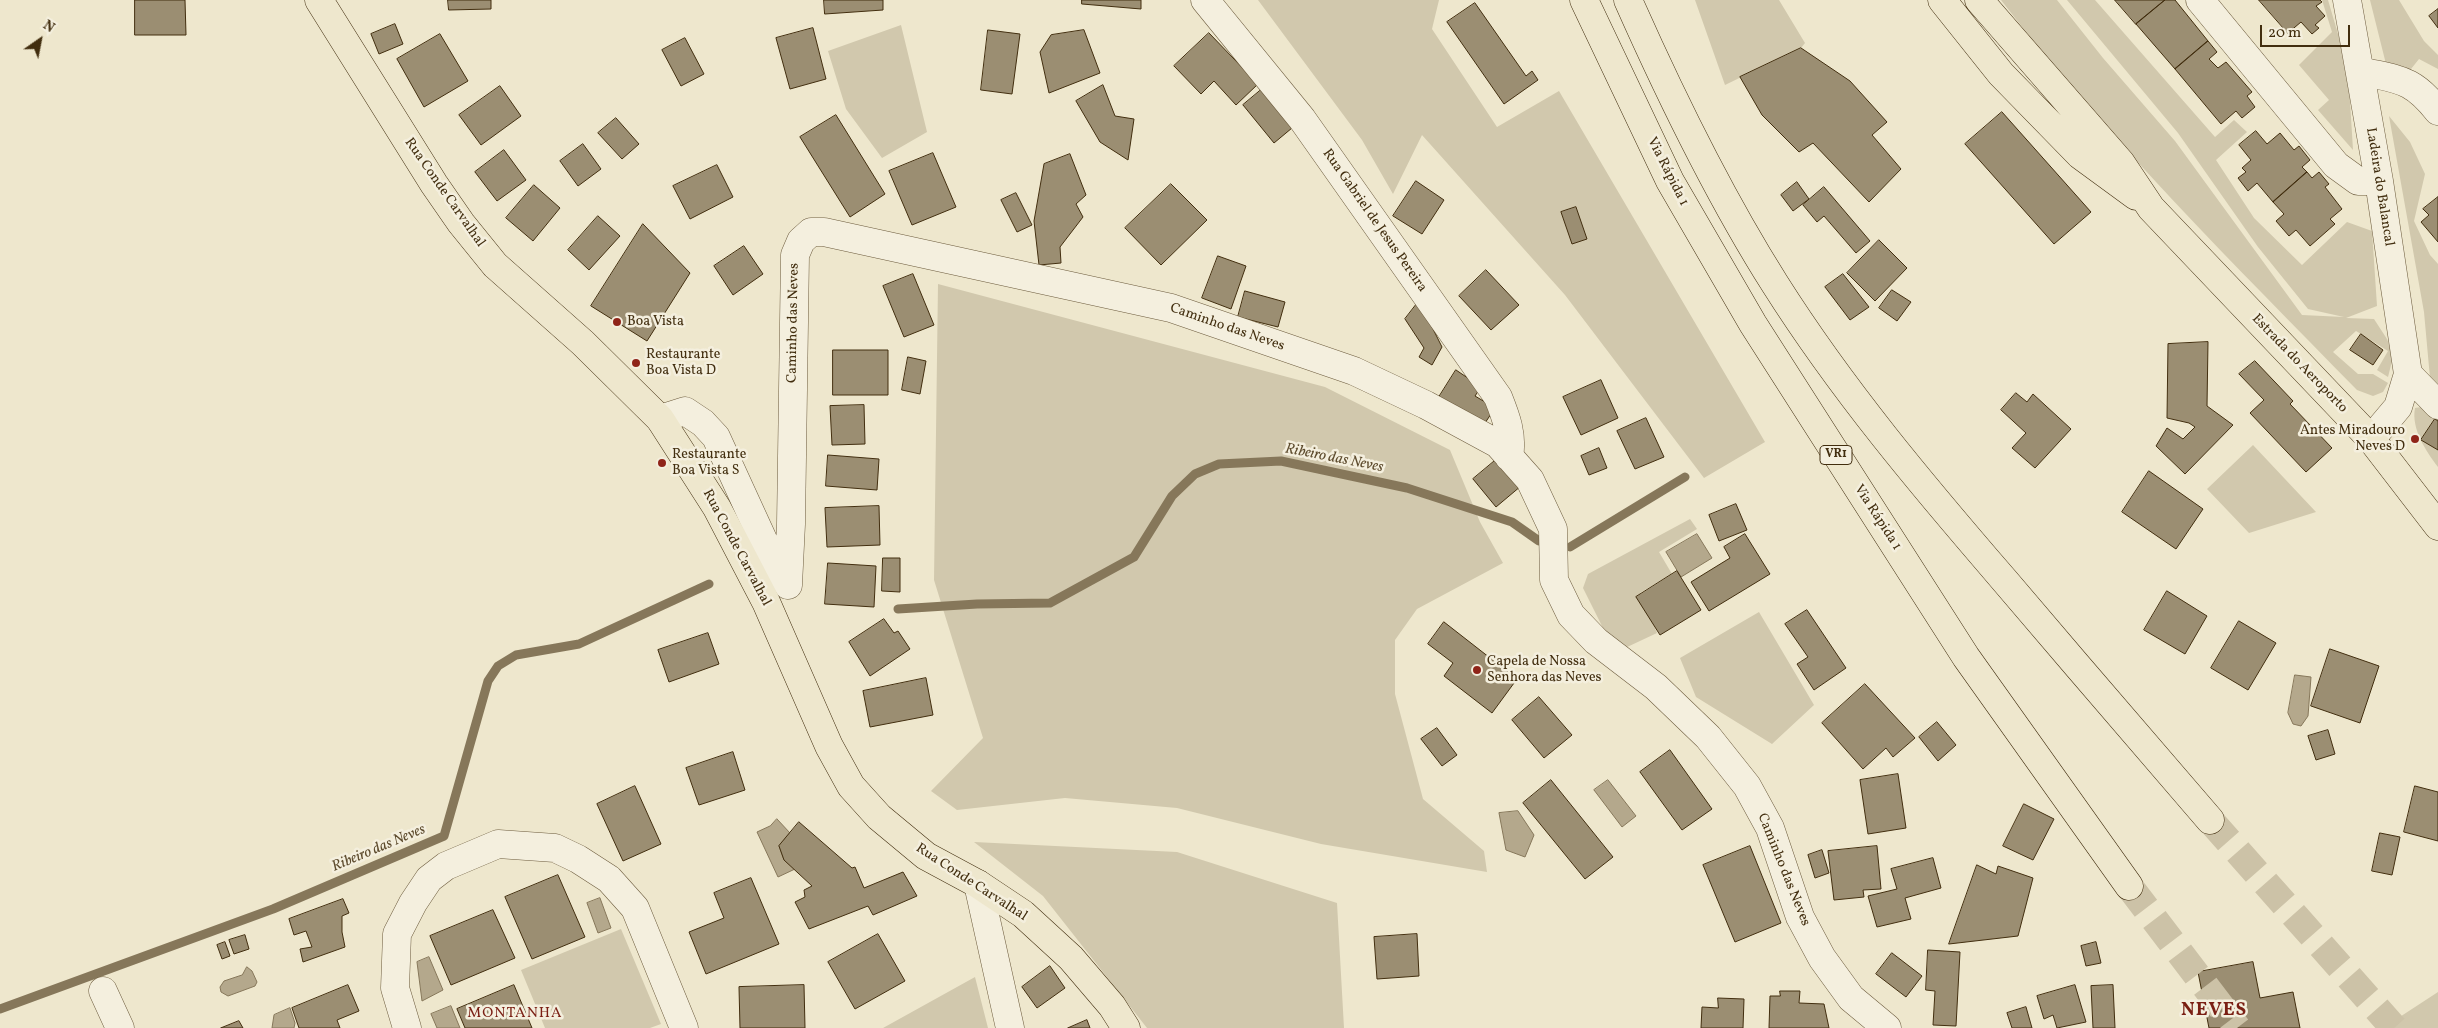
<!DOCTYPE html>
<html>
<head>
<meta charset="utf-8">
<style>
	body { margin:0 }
	#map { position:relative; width:2438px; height:1028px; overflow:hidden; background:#eee7cd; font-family:Vollkorn,serif }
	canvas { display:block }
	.north { position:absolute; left:15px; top:15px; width:50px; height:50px; -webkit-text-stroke:4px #f4efde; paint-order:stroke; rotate:33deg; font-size:14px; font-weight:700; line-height:20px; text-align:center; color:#422e0f }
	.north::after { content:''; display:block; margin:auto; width:18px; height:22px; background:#422e0f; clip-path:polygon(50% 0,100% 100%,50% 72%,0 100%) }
	.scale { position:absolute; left:2260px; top:25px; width:90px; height:22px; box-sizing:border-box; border:2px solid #422e0f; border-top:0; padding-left:6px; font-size:15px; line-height:18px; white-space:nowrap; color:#422e0f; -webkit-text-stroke:4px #f4efde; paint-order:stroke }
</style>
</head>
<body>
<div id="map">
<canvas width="2438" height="1028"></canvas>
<div class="north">N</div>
<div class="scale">20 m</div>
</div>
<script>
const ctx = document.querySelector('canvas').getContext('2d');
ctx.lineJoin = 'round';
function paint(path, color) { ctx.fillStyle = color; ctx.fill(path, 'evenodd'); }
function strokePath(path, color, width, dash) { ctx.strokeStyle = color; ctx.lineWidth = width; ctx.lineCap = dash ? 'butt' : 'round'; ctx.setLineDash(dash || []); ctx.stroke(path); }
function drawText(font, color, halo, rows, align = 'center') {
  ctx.font = font + ' Vollkorn,serif'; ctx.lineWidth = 5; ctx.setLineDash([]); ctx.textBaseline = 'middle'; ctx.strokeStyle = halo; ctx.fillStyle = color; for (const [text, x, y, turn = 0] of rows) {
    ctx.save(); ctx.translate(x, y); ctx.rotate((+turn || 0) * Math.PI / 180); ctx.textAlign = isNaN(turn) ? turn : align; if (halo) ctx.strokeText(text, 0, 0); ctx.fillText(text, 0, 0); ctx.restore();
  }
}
paint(new Path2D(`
	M1258,0H1439L1432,29L1497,127L1559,91L1765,442L1704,478L1565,295L1422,135L1393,194L1362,140Z
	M1695,0H1779L1805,43L1801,48L1725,85Z
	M2001,0H2057L2103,58L2175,141L2302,315L2344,317L2308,309L2258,247L2178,133L2067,0H2095L2215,137L2234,120L2247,132L2216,160L2254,218L2302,265L2347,222L2372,231L2377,306L2346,318L2374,319L2387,339L2393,357L2388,377L2377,370L2388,351L2356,331L2333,352L2358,374H2373L2388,383L2383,392L2373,396L2357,390C2234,264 2108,140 2001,0Z
	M2322,0H2328L2348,68L2353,150L2318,110L2329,100L2299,65L2332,32Z
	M2370,0H2399L2424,41L2438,55V69L2419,59L2407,74L2386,64Z
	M901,25L927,132L882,158L846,109L828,51Z
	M2389,116L2410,142L2425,174L2414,221L2430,255L2438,264V388L2430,378L2424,312Z
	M938,284L1325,387L1450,450L1480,522L1503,563L1417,609L1395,640V694L1423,799L1484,851L1487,872L1321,844L1177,808L1065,798L957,810L931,791L983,738L934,580Z
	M2427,406L2438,415V467C2426,451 2411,429 2415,408Z
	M2253,445L2316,512L2249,533L2207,489Z
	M1690,519L1697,529L1659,552L1672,574L1640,593L1657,633L1625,648L1608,638L1583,588L1588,574Z
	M1759,612L1814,705L1772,744L1696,697L1680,658Z
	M974,842L1177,852L1337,903L1344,1028H1147L1043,896Z
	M621,929L661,1024L650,1028H545L521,970Z
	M975,977L988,1028H883Z
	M2438,992V1028H2382L2389,1024Z`), '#d1c8ad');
const water = new Path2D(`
	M1697,534L1712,558L1681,577L1666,552Z
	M2295,675L2311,677L2308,716L2301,726L2293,724L2288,713Z
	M1608,780L1636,816L1622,827L1594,790Z
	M1518,811L1534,835L1525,857L1506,850L1499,813Z
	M777,819L790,833L779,846L784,860L795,869L778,877L757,832L770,826Z
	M600,898L611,928L598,933L587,903Z
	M429,957L443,990L422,1001L417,962Z
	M247,967L252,971L257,982L255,986L228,996L221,992L220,987L224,981L242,975Z
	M451,1006L460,1028H437L431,1014Z
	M290,1008L295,1023L294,1028H272L274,1015Z`);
paint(water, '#b4a88c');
strokePath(water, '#86775a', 1);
strokePath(new Path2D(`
	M1570,547L1685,477
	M898,609L977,604L1050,603L1134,557L1172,496L1195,474L1219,464L1281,461L1407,488L1512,522L1539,541
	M0,1009L273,909L444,836L488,681L498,666L516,655L579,644L709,584`), '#86775a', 9);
const building = new Path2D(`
	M135,0H185L186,35H135Z
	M448,0H491V9L449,10Z
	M824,0H883V10L825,14Z
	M1082,0H1141V9L1082,4Z
	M2115,0H2165L2136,24Z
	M2165,0H2175L2208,41L2175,69L2136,24Z
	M2259,0H2320L2322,2L2316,6L2325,16L2315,25L2319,28L2312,34L2301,22L2288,33Z
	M1475,3L1526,76L1532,71L1538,80L1504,104L1447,22Z
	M2438,9V28L2429,16Z
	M395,24L403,44L379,54L371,34Z
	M813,28L826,79L790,89L776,38Z
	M988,30L1020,34L1012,94L981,90Z
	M1084,30L1100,73L1049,93L1040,52L1051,35Z
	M1209,33L1258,84L1236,105L1214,81L1201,94L1174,66Z
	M440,34L468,81L424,107L397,59Z
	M685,38L704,74L681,86L662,50Z
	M2208,41L2217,52L2209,59L2218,68L2226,62L2252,92L2247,96L2255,107L2242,118L2236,111L2221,124L2175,69Z
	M1801,48L1850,81L1887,122L1872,135L1901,169L1869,202L1813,143L1799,152L1762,115L1740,77Z
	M1103,85L1115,116L1134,119L1128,160L1100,142L1076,101Z
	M500,86L521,116L481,145L459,115Z
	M1261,90L1292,128L1274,143L1243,105Z
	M2002,112L2091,212L2054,244L1965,144Z
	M836,115L885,194L850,217L800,137Z
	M616,118L639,144L622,159L598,133Z
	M2256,131L2267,144L2280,133L2294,150L2299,146L2310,160L2302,167L2307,172L2273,202L2257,183L2248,191L2238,178L2246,172L2242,168L2251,160L2239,145Z
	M583,144L601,169L578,186L560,161Z
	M504,150L526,180L497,201L475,172Z
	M933,153L956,207L912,225L889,171Z
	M1070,154L1086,195L1076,204L1083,217L1060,247L1061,263L1039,265L1034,221L1044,164Z
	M717,165L733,197L690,219L673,186Z
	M2307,172L2312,178L2319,172L2329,184L2325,187L2342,209L2330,219L2335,224L2310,246L2296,230L2289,236L2276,221L2284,214L2273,202Z
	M1416,181L1444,200L1422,234L1393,216Z
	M1797,182L1809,199L1793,211L1781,195Z
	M1171,184L1207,220L1161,265L1125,228Z
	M534,185L560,208L533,241L506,218Z
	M1824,187L1870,241L1856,253L1824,216L1817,222L1803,205Z
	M1016,193L1032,225L1017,232L1001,200Z
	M2438,197V242L2421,222L2429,215L2423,209Z
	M1576,207L1587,239L1572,244L1561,212Z
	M598,216L620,236L589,270L568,250Z
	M643,224L690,273L647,341L591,306Z
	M1879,240L1907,268L1875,301L1847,273Z
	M744,246L763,274L733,295L714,266Z
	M1218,256L1246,266L1231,309L1202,298Z
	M1486,270L1519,305L1491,330L1459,296Z
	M913,274L934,325L904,337L883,286Z
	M1843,274L1869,307L1850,320L1825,287Z
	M1892,290L1911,302L1897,321L1879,308Z
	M1245,291L1285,302L1278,327L1238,317Z
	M1419,301L1442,347L1432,365L1419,357L1424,348L1405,319Z
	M2361,334L2383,350L2373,365L2350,350Z
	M2208,342L2207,406L2233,425L2185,474L2156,446L2167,428L2183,439L2195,427L2189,423L2167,418L2168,344Z
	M833,350H888V395H833Z
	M908,357L926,361L920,394L902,390Z
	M2255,361L2293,401L2290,404L2332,448L2306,472L2250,413L2264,400L2239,374Z
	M1456,370L1481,387L1475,396L1495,408L1483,426L1439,397Z
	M1601,380L1618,418L1581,435L1563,397Z
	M2016,393L2027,402L2033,394L2071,429L2035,468L2012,448L2026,433L2001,410Z
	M864,405L865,444L832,445L830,406Z
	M1646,418L1664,457L1635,469L1617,431Z
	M2435,419L2438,421V450L2421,440Z
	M1599,448L1607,468L1589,475L1581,456Z
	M828,455L879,459L877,490L826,486Z
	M1497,459L1521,486L1496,507L1473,479Z
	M2149,471L2203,509L2176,549L2122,512Z
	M1736,504L1747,530L1719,541L1709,515Z
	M879,506L880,545L827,547L825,508Z
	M1745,534L1770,574L1709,611L1691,582L1730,558L1724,547Z
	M883,558H900V592L882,591Z
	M828,563L876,566L874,607L825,604Z
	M1677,571L1701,610L1660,635L1636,597Z
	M2167,591L2207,616L2185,654L2144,630Z
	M1807,610L1846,668L1814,690L1797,664L1808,657L1785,624Z
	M884,619L894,633L898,631L910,649L870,676L849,642Z
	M2239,621L2276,643L2248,690L2211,668Z
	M1444,622L1517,679L1492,713L1444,676L1453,663L1428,644Z
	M708,633L719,664L669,682L658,650Z
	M2330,649L2379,666L2360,723L2311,706Z
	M926,678L933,715L870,727L863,691Z
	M1865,684L1915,738L1893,757L1886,748L1863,769L1822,723Z
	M1539,697L1572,735L1544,758L1512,720Z
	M1937,722L1956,745L1938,761L1919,737Z
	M1437,728L1457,755L1442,766L1421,739Z
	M2328,730L2335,754L2316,760L2308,736Z
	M1670,750L1712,809L1682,830L1640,772Z
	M733,752L745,790L699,805L686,768Z
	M1898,774L1906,828L1868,834L1860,780Z
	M1551,780L1613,857L1585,879L1523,803Z
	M635,786L661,844L623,861L597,804Z
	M2415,786L2438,792V841L2404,832Z
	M2024,804L2054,819L2033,860L2003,846Z
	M799,822L852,868L855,867L864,888L903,872L917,896L873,915L868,906L809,929L795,902L805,897L804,890L812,886L784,860L779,846Z
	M2380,833L2400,837L2392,875L2372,871Z
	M1750,846L1781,923L1735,942L1703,865Z
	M1877,846L1881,889L1863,890L1864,897L1834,900L1828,851Z
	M1822,850L1829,873L1815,878L1808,855Z
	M1933,858L1941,888L1905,898L1911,919L1877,927L1868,896L1897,889L1891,869Z
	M1977,865L1996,874L1998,866L2033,878L2018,936L1949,944Z
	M558,875L585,937L532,959L505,897Z
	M751,878L779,944L706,974L689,932L724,918L714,893Z
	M343,899L349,913L342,916V932L345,947L303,962L300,949L312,947L306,931L294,935L289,919Z
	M493,910L515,958L451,985L430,936Z
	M878,934L905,981L855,1009L828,962Z
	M1417,934L1419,976L1377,979L1374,937Z
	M245,935L249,949L234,954L229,940Z
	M225,942L230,956L222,959L217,945Z
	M2096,942L2101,963L2086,966L2081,946Z
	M1928,950L1960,952L1956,1026L1933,1025L1935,991L1926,990Z
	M1892,953L1922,976L1906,997L1876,974Z
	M2253,962L2260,998L2293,992L2300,1028H2209L2198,972Z
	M1050,966L1065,988L1037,1008L1022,987Z
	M348,985L359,1011L337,1020L340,1028H299L292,1008Z
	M514,985L532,1028H465L457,1009Z
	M804,985L805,1028H740L739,987Z
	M2075,985L2086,1022L2057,1028L2053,1015L2044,1019L2037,996Z
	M2113,985L2115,1028H2093L2091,986Z
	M1780,991H1800L1799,1003L1824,1004L1829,1028H1769L1770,996H1780Z
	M1718,998L1744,999L1743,1028H1701L1702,1007L1718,1008Z
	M2026,1007L2032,1028H2012L2007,1013Z
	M1087,1020L1090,1028H1068Z
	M239,1021L243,1028H221Z`);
paint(building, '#9b8e72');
strokePath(building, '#422e0f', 1);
strokePath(new Path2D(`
	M2210,820L2394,1028
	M2129,886L2237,1028`), '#ccc2a7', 28, [28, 14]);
const minor = new Path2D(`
	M1205,0L1302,119L1498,397C1506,417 1513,435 1509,457
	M2200,0L2336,165L2358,181H2379
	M2347,0L2379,181L2408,374L2398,407L2371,439
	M2361,71C2399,80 2412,78 2438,111
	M2408,374L2438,405
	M660,419L685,411L703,423L716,437L770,555L788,585
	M788,585L791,524L795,255L801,241L811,232H824L1171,308L1354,371L1426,405L1498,444L1530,480L1553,529L1554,580L1571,615L1596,641L1656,687L1708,737L1747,786L1770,828L1800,917L1822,958L1851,998L1887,1028
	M978,884L1010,1028
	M103,991L120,1028
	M407,1028L395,988L397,934L413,903L429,879L446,866L498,844L555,848L578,859L609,879L635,908L684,1028`);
const major = new Path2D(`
	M319,0L434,184L461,223L495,265L583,343L660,419L717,508L766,602L829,746L851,786L879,817L926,856L978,884L1023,914L1071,958L1112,1006L1126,1028
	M1942,0L2001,74L2080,155L2136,196
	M1979,0L2121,163L2151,208L2371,439L2438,526`);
const highway = new Path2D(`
	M1584,0L1670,181L1753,324L1966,657L2129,886
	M1628,0C1671,97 1718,194 1775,284C1842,390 1923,486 2005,581C2073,661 2141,740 2210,820`);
strokePath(minor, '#6d5c3e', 29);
strokePath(major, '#422e0f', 29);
strokePath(highway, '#422e0f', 29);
strokePath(minor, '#f4efde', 28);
strokePath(major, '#eee7cd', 28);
strokePath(highway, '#eee7cd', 28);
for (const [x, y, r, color] of [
	[617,322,5,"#8f2418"],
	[636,363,5,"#8f2418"],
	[2415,439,5,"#8f2418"],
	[662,463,5,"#8f2418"],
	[1477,670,5,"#8f2418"]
]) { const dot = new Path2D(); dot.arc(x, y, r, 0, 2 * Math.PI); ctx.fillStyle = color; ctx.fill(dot); strokePath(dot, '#f4efde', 2); }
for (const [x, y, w] of [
	[1836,455,32]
]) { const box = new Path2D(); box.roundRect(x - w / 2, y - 9.5, w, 19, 4); ctx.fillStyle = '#f4efde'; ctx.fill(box); strokePath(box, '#422e0f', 1); }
drawText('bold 12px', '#422e0f', null, [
	["VR1",1836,455]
]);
drawText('14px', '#422e0f', '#f4efde', [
	["Via Rápida 1",1667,172,63],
	["Ladeira do Balancal",2379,187,81],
	["Rua Conde Carvalhal",444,193,55],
	["Rua Gabriel de Jesus Pereira",1374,221,55],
	["Caminho das Neves",794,323,-89],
	["Caminho das Neves",1227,328,19],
	["Estrada do Aeroporto",2299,364,46],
	["Via Rápida 1",1877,518,57],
	["Rua Conde Carvalhal",736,548,62],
	["Caminho das Neves",1783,870,68],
	["Rua Conde Carvalhal",971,883,33]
]);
drawText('14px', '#422e0f', '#f4efde', [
	["Boa Vista",627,322],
	["Restaurante",646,355],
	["Boa Vista D",646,371],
	["Antes Miradouro",2405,431,"right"],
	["Neves D",2405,447,"right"],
	["Restaurante",672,455],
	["Boa Vista S",672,471],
	["Capela de Nossa",1487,662],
	["Senhora das Neves",1487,678]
], 'left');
drawText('italic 15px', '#5e4c2e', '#f4efde', [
	["Ribeiro das Neves",1334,459,11],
	["Ribeiro das Neves",379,849,-23]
]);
ctx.letterSpacing = '1px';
drawText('15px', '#7a1f14', '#f4efde', [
	["MONTANHA",515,1014]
]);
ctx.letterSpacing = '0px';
ctx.letterSpacing = '1px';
drawText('bold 19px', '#7a1f14', '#f4efde', [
	["NEVES",2214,1012]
]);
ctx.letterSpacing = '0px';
</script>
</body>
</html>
